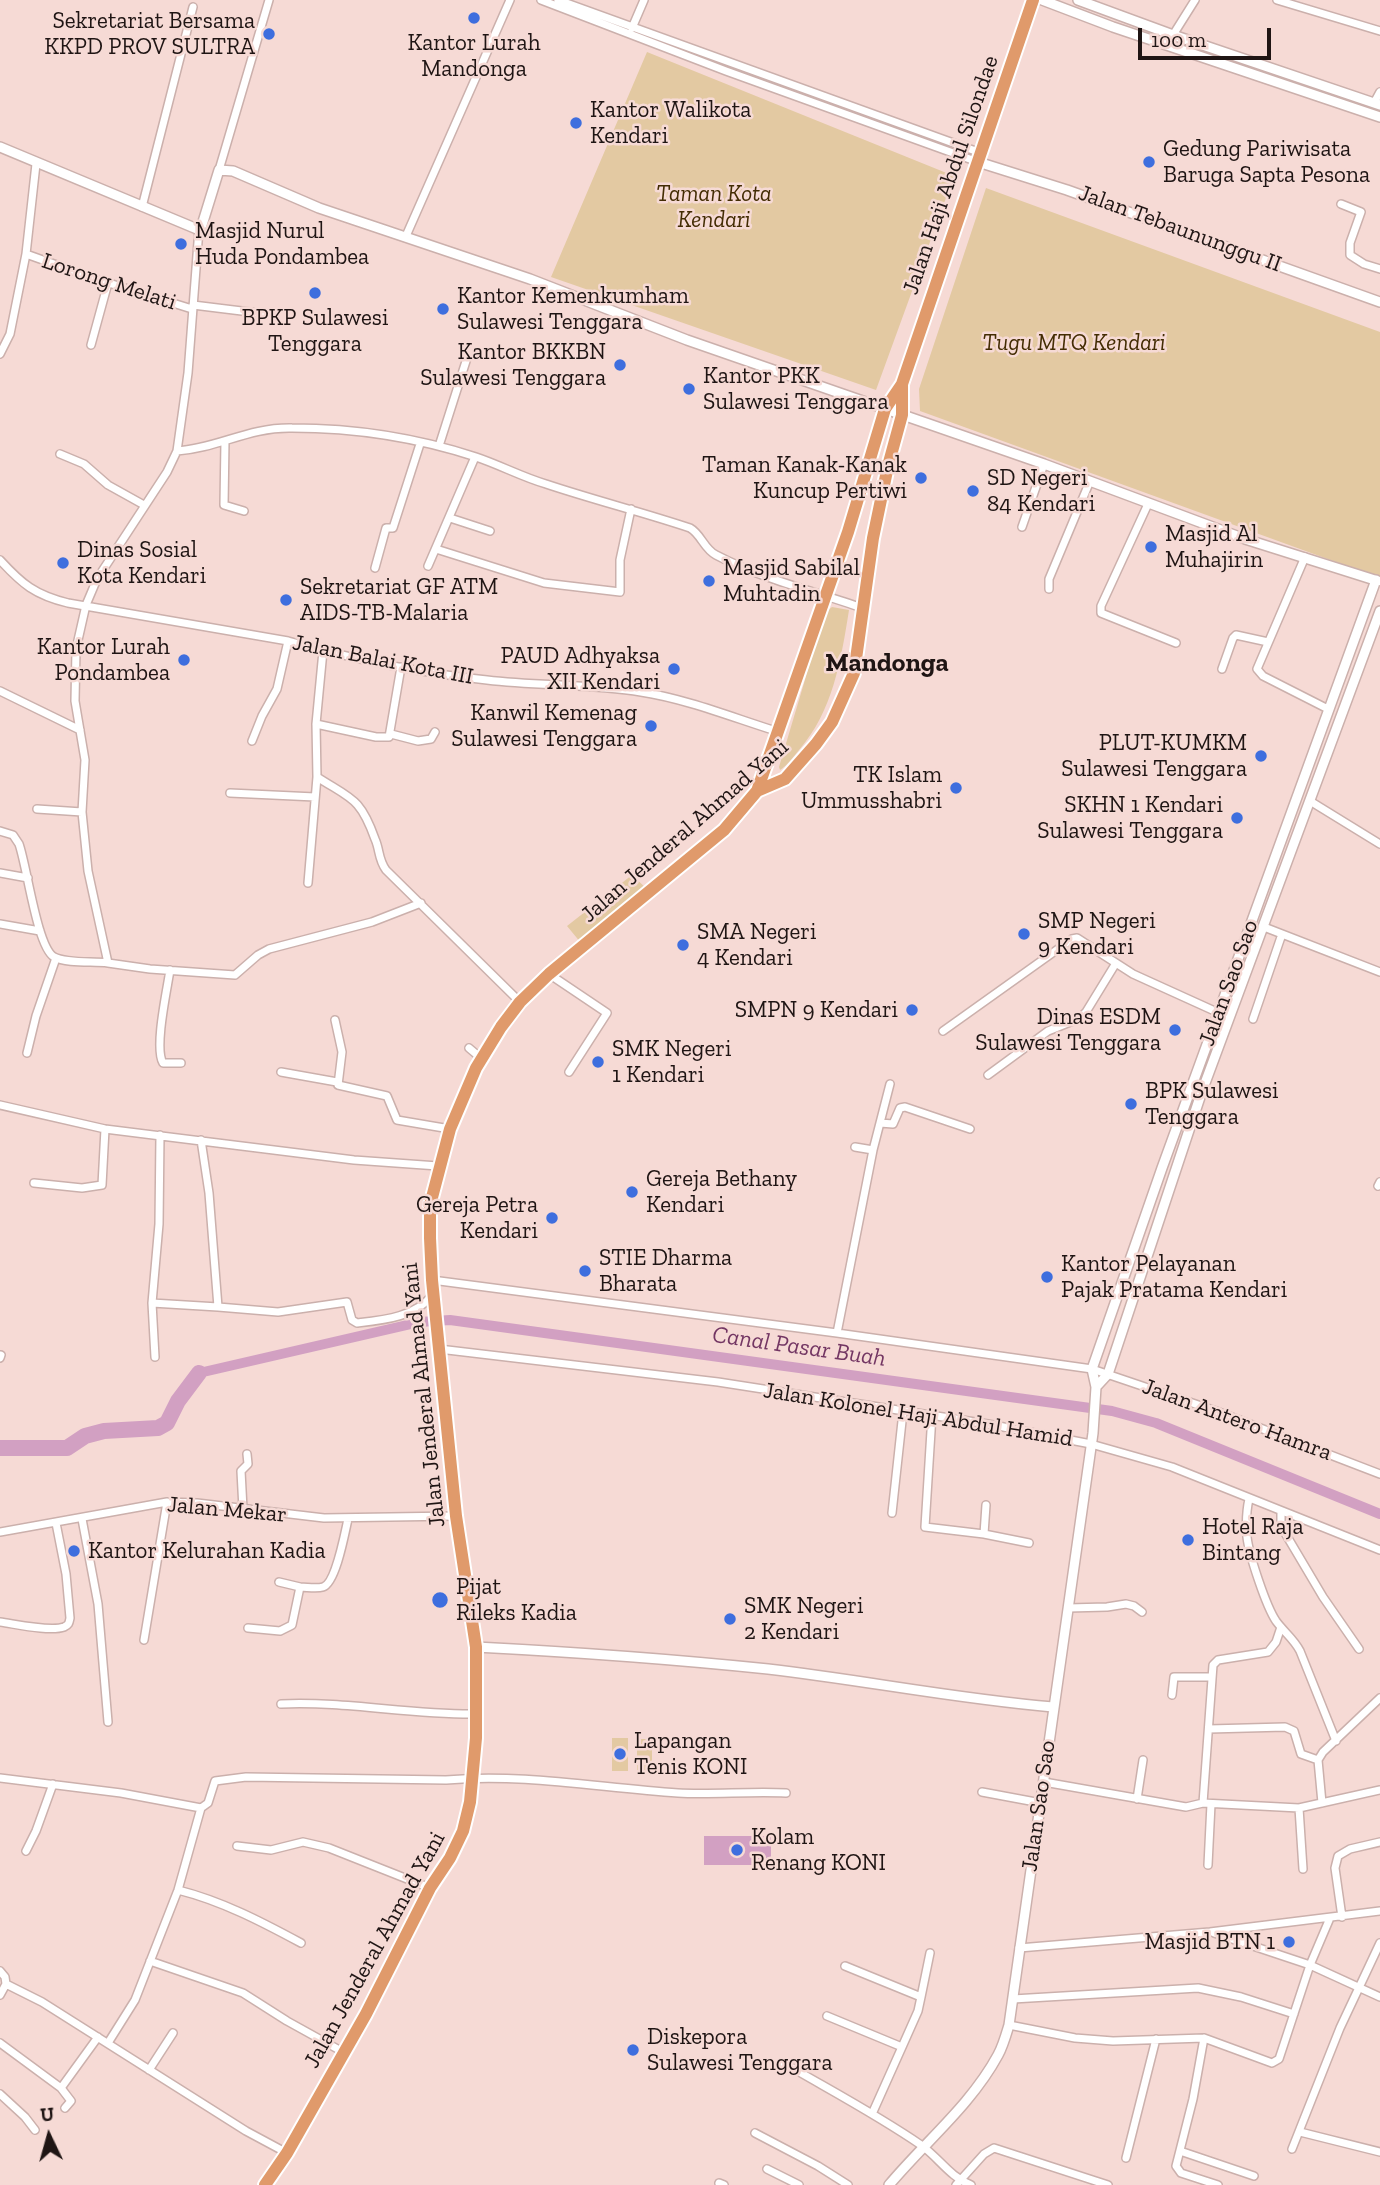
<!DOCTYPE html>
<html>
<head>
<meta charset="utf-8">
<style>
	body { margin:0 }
	#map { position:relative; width:1380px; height:2185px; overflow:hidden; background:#f6dad5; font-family:"Zilla Slab",serif }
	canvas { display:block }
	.north { position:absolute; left:14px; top:2101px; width:70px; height:70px; -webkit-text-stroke:5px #f6dad5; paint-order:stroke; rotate:355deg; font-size:19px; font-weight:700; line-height:28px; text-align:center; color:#1f1514 }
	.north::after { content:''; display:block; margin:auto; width:24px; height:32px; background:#1f1514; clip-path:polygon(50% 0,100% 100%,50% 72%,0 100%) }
	.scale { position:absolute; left:1138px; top:28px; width:133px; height:32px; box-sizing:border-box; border:4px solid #1f1514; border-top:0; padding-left:9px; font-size:21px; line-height:24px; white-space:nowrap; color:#1f1514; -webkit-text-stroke:5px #f6dad5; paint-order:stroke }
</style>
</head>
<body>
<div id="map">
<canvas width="1380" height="2185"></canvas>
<div class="north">U</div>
<div class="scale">100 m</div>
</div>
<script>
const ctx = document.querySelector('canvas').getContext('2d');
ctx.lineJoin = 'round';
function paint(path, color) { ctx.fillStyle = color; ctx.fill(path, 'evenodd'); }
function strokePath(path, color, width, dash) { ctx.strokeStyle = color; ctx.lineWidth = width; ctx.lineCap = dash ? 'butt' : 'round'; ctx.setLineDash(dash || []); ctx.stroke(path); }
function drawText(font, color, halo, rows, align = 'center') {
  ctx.font = font + ' "Zilla Slab",serif'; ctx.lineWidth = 5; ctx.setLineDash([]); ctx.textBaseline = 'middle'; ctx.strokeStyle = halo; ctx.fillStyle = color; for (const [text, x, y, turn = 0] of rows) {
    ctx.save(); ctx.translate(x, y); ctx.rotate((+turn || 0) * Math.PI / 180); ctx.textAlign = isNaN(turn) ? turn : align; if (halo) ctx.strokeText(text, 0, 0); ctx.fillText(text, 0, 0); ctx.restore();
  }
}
paint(new Path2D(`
	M647,52L954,176L876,390L551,277Z
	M986,188L1380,332V578L920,411L919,389Z
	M832,607L849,610C841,660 833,711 799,750C793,757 788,765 780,770L779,767L821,626L827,611Z
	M632,875L647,889L581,943L567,926Z
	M612,1738H628V1771H612Z
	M637,1739H652V1771H637Z`), '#e3c9a2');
paint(new Path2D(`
	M704,1836H771V1865H704Z`), '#d2a0c2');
strokePath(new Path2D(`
	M199,1373L420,1322L450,1320L1112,1411L1156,1423L1380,1514`), '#d2a0c2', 10);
strokePath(new Path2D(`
	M0,1448H67L85,1436L104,1431L158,1428L167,1423L178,1401L199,1373`), '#d2a0c2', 16);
const minor = new Path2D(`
	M541,0L726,71L978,162
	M558,0L981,153
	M1277,0L1380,31
	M632,28L644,0
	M1173,35L1195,0
	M1374,103L1380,92
	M219,170L269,0
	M1341,204L1361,212L1350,243V255L1364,264L1380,269
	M142,207L193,7
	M199,229L188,373L177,451L167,472L97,579L86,605L76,649L75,701L85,760L82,812L88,871L108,963L150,969L235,975L258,955L269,949L372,922L421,903
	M406,236L510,0
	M26,254L96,279L192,309
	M193,305L266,314
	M91,345L108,283
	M0,354L10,334L26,254L36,164
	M225,441L224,505L244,511
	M439,446L467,358
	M177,451C219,448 248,427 292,428C353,428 418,438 476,457C500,465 522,477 546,484C594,500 642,512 690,528C701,534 704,549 716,555C762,579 814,591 862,608
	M60,454L84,464L108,485L144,505
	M1148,504L1101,606V613L1176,643
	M450,518L490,531
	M1022,527L1044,464
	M436,549L544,583L620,592V560L631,509
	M1305,557L1257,669L1263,676L1328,709
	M0,560C22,584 35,595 68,603L288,641C353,659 419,673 487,680C537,686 590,684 641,692C687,699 734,718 779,732
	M428,566L475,457
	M375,568L386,528H393L420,444
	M1049,589V579L1090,481
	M323,651L316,724L317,777C351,799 360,797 375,839C380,850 378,859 386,870L520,1002
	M1222,669L1233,638L1236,635L1268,642
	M0,691L80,730
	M316,724L376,737H389L401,667
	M391,734L418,741L431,739L435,732
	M252,741L262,716L277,689L288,641
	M230,793L315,797
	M1310,801L1380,844
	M37,809L82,812
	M0,831L13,835L19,844C27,866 37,947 54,957C68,964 93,961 108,963
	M0,873L28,878
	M308,883L317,777
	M0,924L40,931
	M1264,927L1380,972
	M170,970C167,990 154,1048 163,1063H181
	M549,974L607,1013L569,1072
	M1253,1019L1282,934
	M335,1020L342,1052L338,1085L387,1096L397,1120L450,1129
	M943,1031L1072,939L1077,938L1133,974L1219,1013
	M469,1048L482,1059
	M27,1053L36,1016L56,958
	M281,1072L337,1082
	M988,1075L1048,1031L1080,1018L1086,1012L1116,963
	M0,1105L105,1129L354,1160L438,1166
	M880,1123L893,1124L900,1108L905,1107L970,1129
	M160,1135L159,1224L152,1303L218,1307L209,1193L201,1140
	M855,1147L873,1150
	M34,1183L82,1188L102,1185L105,1129
	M1378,1186L1380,1182
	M432,1280L837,1333L1092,1369L1216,1411L1380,1474
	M152,1303L155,1357
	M218,1307L278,1312L347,1302L352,1320L357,1323C384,1320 416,1317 433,1294
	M837,1333L873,1150L890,1084
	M439,1349L718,1382L988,1424L1091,1444L1172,1467L1380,1550
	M0,1358L1,1355
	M932,1415L925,1527L984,1534L1029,1543
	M1249,1499C1246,1512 1246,1524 1247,1537C1249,1555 1266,1606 1276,1621C1284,1632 1294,1639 1300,1651L1336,1741
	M243,1509L241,1471L248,1464L247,1454
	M1281,1512V1522L1285,1533L1323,1597L1359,1649
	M892,1513L903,1412
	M82,1519L98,1604L108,1722
	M0,1532L167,1502L197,1503L324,1518L456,1516
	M984,1534L986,1505
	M279,1582L300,1587
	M1068,1608L1107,1607L1126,1604L1134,1606L1142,1612
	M0,1622C15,1624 50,1632 64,1627C69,1625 69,1623 70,1618L66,1574L56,1523
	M248,1628L280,1631L292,1625L300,1587C307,1587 316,1589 323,1587C336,1583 345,1532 348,1519
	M144,1640L167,1502
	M1172,1695L1174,1677H1211
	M281,1704C346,1701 410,1715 476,1714
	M1209,1729L1285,1727L1294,1731L1301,1754L1318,1760
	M0,1778L121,1793L201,1808L208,1803L215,1781L246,1777L446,1780C523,1773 600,1788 678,1793C713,1795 750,1791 786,1793
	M1044,1782L1186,1807L1203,1803L1299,1808L1380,1790
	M982,1792L1041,1803
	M1137,1799L1143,1760
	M1203,1803L1213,1665L1218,1660L1268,1652L1276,1642L1281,1627
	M1322,1803L1318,1760L1323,1752L1380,1698
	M1299,1808L1303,1869
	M237,1846L271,1850L303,1842L329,1848L430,1888
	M26,1851L36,1831L53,1784
	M1208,1865L1211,1804
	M178,1890C222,1901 262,1922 301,1943
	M1342,1917L1335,1868L1338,1856L1350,1849L1380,1842
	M1214,1933L1310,1965L1380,1997
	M1019,1948L1210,1932L1380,1911
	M150,1961L243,1993L287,2021L343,2052
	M0,1971L5,1977L6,1984L42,2002L246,2131L287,2153
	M0,1995L6,1984
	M921,1997L930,1953
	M1013,1999L1198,1988L1241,1997L1294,2014
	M827,2016L902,2047L918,2011L921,1997L845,1966
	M1009,2025L1075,2038L1113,2041L1204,2038L1272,2063L1279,2059L1310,1965L1330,1918
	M1204,2038L1193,2099L1176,2166L1181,2173L1218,2185
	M0,2043L61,2088
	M108,2043L135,2000L178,1890L201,1808
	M782,2062C828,2089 876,2114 921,2145C939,2158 950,2177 971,2185
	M149,2070L173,2033
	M0,2094L25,2117L35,2130
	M65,2108L71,2101L61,2088L98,2037
	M872,2114L902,2047
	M1300,2132L1380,2152
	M755,2133L818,2166L848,2185
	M1292,2149L1340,2028L1380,1943
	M1180,2151L1254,2176
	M1126,2158L1156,2039
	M767,2169L799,2185
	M719,2183L724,2185
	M956,2185L984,2154L994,2148L1108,2185`);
const tertiary = new Path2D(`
	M1042,0L1113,27L1380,117
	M1078,0L1173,35L1380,105
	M0,147L197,229L202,225L219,170L233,171L319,208L530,279L687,340L1044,464L1245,539L1378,581
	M978,162L1067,190L1380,302
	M1096,1387L1108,1374L1201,1094L1380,611
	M476,1647C573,1652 671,1659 768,1669C863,1680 957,1699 1053,1707
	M889,2185C925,2142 971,2105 998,2055C1003,2046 1006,2035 1009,2025L1093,1433L1096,1387L1092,1369L1162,1168L1376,580`);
const trunk = new Path2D(`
	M757,791L848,532L885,409L902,384L1033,0
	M265,2185L287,2153L366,2014L430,1888L450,1858L463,1831L470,1802L476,1738V1647L456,1516L432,1280L430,1238V1205L450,1129L476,1068L501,1027L520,1002L549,974L724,830L757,791L785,779L816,744L832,722L854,673L873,538L888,466L902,415V384`);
strokePath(minor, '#cbb0ac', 10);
strokePath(tertiary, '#cbb0ac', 12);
strokePath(trunk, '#fff', 16);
strokePath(minor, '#fff', 7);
strokePath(tertiary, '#fff', 9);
strokePath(trunk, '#e09a6b', 12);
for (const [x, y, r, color] of [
	[474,18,7,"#3e6ede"],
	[269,34,7,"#3e6ede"],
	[576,123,7,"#3e6ede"],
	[1149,162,7,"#3e6ede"],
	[181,244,7,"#3e6ede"],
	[315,293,7,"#3e6ede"],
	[443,309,7,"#3e6ede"],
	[620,365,7,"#3e6ede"],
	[689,389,7,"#3e6ede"],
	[921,478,7,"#3e6ede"],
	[973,491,7,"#3e6ede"],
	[1151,547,7,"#3e6ede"],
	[63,563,7,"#3e6ede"],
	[709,581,7,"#3e6ede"],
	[286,600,7,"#3e6ede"],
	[184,660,7,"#3e6ede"],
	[674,669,7,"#3e6ede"],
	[651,726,7,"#3e6ede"],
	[1261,756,7,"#3e6ede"],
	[956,788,7,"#3e6ede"],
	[1237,818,7,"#3e6ede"],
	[1024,934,7,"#3e6ede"],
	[683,945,7,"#3e6ede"],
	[912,1010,7,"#3e6ede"],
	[1175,1030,7,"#3e6ede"],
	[598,1062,7,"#3e6ede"],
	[1131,1104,7,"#3e6ede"],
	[632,1192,7,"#3e6ede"],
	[552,1218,7,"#3e6ede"],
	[585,1271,7,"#3e6ede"],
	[1047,1277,7,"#3e6ede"],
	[1188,1540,7,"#3e6ede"],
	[74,1551,7,"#3e6ede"],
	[440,1600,9,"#3e6ede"],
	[730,1619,7,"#3e6ede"],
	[620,1754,7,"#3e6ede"],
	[737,1850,7,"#3e6ede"],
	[1289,1942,7,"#3e6ede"],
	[633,2050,7,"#3e6ede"]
]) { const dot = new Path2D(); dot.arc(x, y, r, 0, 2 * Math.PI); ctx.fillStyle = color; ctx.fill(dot); strokePath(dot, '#f6dad5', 2.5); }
drawText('23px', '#1f1514', '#f6dad5', [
	["Sekretariat Bersama",255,21,"right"],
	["KKPD PROV SULTRA",255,47,"right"],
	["Kantor Lurah",474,43,"center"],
	["Mandonga",474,69,"center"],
	["Kantor Walikota",590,110],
	["Kendari",590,136],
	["Gedung Pariwisata",1163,149],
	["Baruga Sapta Pesona",1163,175],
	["Masjid Nurul",195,231],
	["Huda Pondambea",195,257],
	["Kantor Kemenkumham",457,296],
	["Sulawesi Tenggara",457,322],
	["BPKP Sulawesi",315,318,"center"],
	["Tenggara",315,344,"center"],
	["Kantor BKKBN",606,352,"right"],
	["Sulawesi Tenggara",606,378,"right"],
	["Kantor PKK",703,376],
	["Sulawesi Tenggara",703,402],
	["Taman Kanak-Kanak",907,465,"right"],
	["Kuncup Pertiwi",907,491,"right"],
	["SD Negeri",987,478],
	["84 Kendari",987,504],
	["Masjid Al",1165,534],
	["Muhajirin",1165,560],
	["Dinas Sosial",77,550],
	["Kota Kendari",77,576],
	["Masjid Sabilal",723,568],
	["Muhtadin",723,594],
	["Sekretariat GF ATM",300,587],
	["AIDS-TB-Malaria",300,613],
	["Kantor Lurah",170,647,"right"],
	["Pondambea",170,673,"right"],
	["PAUD Adhyaksa",660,656,"right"],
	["XII Kendari",660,682,"right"],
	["Kanwil Kemenag",637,713,"right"],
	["Sulawesi Tenggara",637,739,"right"],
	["PLUT-KUMKM",1247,743,"right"],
	["Sulawesi Tenggara",1247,769,"right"],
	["TK Islam",942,775,"right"],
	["Ummusshabri",942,801,"right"],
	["SKHN 1 Kendari",1223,805,"right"],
	["Sulawesi Tenggara",1223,831,"right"],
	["SMP Negeri",1038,921],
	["9 Kendari",1038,947],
	["SMA Negeri",697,932],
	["4 Kendari",697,958],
	["SMPN 9 Kendari",898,1010,"right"],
	["Dinas ESDM",1161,1017,"right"],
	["Sulawesi Tenggara",1161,1043,"right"],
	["SMK Negeri",612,1049],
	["1 Kendari",612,1075],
	["BPK Sulawesi",1145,1091],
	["Tenggara",1145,1117],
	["Gereja Bethany",646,1179],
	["Kendari",646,1205],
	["Gereja Petra",538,1205,"right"],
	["Kendari",538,1231,"right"],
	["STIE Dharma",599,1258],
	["Bharata",599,1284],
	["Kantor Pelayanan",1061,1264],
	["Pajak Pratama Kendari",1061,1290],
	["Hotel Raja",1202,1527],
	["Bintang",1202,1553],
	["Kantor Kelurahan Kadia",88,1551],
	["Pijat",456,1587],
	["Rileks Kadia",456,1613],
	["SMK Negeri",744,1606],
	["2 Kendari",744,1632],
	["Lapangan",634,1741],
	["Tenis KONI",634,1767],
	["Kolam",751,1837],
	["Renang KONI",751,1863],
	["Masjid BTN 1",1275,1942,"right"],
	["Diskepora",647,2037],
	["Sulawesi Tenggara",647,2063]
], 'left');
drawText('23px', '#1f1514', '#f6dad5', [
	["Jalan Haji Abdul Silondae",951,175,-71],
	["Jalan Tebaununggu II",1180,229,20],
	["Lorong Melati",109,282,18],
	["Jalan Balai Kota III",383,660,11],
	["Jalan Jenderal Ahmad Yani",685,831,-41],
	["Jalan Sao Sao",1229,983,-70],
	["Jalan Jenderal Ahmad Yani",424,1395,-96],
	["Jalan Kolonel Haji Abdul Hamid",918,1415,9],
	["Jalan Antero Hamra",1237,1420,20],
	["Jalan Mekar",227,1510,5],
	["Jalan Sao Sao",1039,1806,-82],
	["Jalan Jenderal Ahmad Yani",375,1950,-61]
]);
drawText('italic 23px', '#432c03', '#f6dad5', [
	["Taman Kota",714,194],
	["Kendari",714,220],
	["Tugu MTQ Kendari",1074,343]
]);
drawText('italic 24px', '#733663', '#f6dad5', [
	["Canal Pasar Buah",799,1347,8]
]);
drawText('bold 26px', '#1f1514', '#f6dad5', [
	["Mandonga",887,664]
]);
</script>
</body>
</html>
